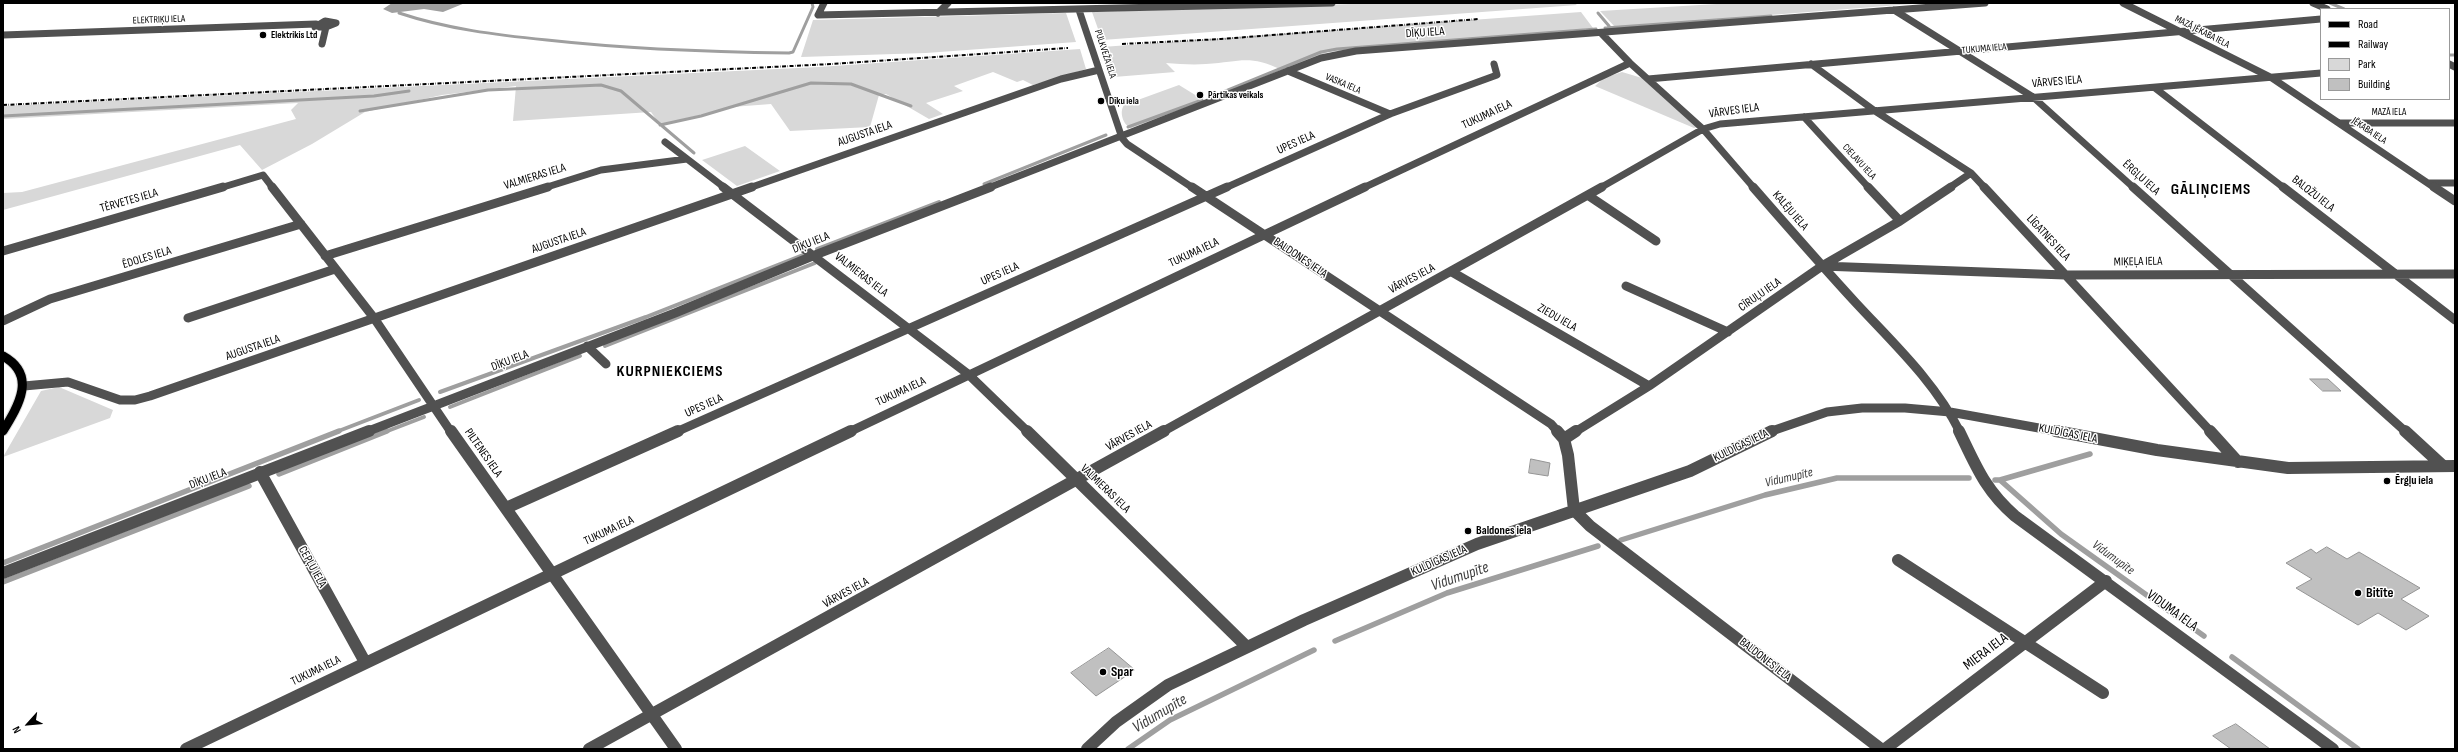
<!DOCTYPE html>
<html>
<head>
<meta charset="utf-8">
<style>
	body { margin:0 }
	#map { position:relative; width:2458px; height:752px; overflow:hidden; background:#fff; font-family:"Sofia Sans Condensed",sans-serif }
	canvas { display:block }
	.frame { position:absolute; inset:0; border:4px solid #000; pointer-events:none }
	.legend { position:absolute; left:2320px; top:8px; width:130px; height:92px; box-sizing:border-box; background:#fff; border:1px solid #999; margin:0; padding:5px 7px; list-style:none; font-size:12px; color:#000 }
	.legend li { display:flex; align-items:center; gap:8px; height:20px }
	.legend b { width:20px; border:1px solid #999 }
	.north { position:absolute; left:8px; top:704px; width:40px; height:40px; -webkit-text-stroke:3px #fff; paint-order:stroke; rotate:243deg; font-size:11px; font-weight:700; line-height:16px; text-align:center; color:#000 }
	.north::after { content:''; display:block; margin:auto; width:14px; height:18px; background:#000; clip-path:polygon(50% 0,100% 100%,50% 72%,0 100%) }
</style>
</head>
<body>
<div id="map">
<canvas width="2458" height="752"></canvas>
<div class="frame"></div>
<ul class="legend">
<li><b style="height:5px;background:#000"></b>Road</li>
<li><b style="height:5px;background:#000"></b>Railway</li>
<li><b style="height:11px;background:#d8d8d8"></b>Park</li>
<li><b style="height:11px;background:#c0c0c0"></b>Building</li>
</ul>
<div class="north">N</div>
</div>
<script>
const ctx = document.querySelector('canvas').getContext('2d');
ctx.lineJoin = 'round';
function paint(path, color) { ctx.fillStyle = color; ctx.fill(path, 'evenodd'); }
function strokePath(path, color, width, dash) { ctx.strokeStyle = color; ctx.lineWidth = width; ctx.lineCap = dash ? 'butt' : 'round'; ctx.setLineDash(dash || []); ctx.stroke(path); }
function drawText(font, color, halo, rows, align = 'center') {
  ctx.font = font + ' "Sofia Sans Condensed",sans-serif'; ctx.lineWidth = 3; ctx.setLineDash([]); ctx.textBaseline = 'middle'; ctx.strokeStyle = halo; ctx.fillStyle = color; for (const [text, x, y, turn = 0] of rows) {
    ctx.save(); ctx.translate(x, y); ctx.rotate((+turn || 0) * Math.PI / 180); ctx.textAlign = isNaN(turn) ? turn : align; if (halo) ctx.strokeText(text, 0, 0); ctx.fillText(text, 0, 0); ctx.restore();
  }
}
paint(new Path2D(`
	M1383,3H1574L1577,5L1102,40L1092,12Z
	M1733,3H1925L1615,27L1600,11Z
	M1581,12L1593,28L1328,52L1282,70C1248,54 1241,62 1206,64C1193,65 1179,64 1166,63L1175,72L1114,77L1102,47Z
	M1066,13L1076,42L926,53L801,57L813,20Z
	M1080,49L1086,69L1083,70L1033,85L1023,80L1017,82L993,72L954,86L963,91L926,103L943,114L929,119L886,94L879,95L870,127L790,131L771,104L732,107L660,125L651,112L513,121L516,86L442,95L365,112L312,144L262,170L240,145L3,210V193L22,192L296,119L291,110L298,103L3,119V106L819,67Z
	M1622,72L1642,78L1697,127L1694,128L1595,86L1604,78Z
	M1179,85L1205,101L1131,128C1123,125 1119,112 1124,105Z
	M745,146L780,171L737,186L702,160Z
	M59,387L113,410L110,418L3,457L41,391Z`), '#d8d8d8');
paint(new Path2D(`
	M392,3H465L443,12L424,9L392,13L383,9Z`), '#9f9f9f');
strokePath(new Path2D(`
	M2330,3L2344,9
	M399,13C447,29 497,35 547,40C628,49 708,52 789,53L793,52L813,7L812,3
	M1598,13L1609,26
	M1605,28L1771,16
	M2449,55H2455
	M1211,97L1321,52L1337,49L1596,29
	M360,111L488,90L601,85L621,91L694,153
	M3,116L374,96L409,91
	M660,125L701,116L811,83L851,84L911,106
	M1128,127L1202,100
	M984,184L1106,135`), '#9f9f9f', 3);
strokePath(new Path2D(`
	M817,249L939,202
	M605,346L815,263
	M440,392L646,317L803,255
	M450,407L580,356
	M336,432L419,400
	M385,432L424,417`), '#9f9f9f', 4);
strokePath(new Path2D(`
	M279,474L387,431
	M1995,480H2000L2061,534L2204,636
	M2000,480L2090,454
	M1621,540L1765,495L1837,478H1969
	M3,563L339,431
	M3,582L249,486
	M1335,641L1447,593L1598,546
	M2232,657L2358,749
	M1128,749L1170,720L1314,650`), '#9f9f9f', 5.5);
const building = new Path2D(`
	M2310,379H2328L2341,391H2323Z
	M1531,459L1550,463L1548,476L1529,473Z
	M2327,547L2347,559L2359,552L2420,588L2401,599L2429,616L2406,630L2378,613L2358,625L2296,588L2312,579L2286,563L2311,549L2316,553Z
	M1109,648L1135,670L1096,696L1071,673Z
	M2236,724L2270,749H2231L2213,736Z`);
paint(building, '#c0c0c0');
strokePath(building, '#959595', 1);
const major = new Path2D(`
	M3,356C37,375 19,405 3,431`);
strokePath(major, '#dbdbdb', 11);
strokePath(new Path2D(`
	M824,3L818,15L1332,3
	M2123,3L2272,78L2435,188
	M2313,3L2327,9
	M1079,10L1122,138L1127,144L1193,188
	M1894,10L2033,97L2134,188
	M938,13L948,3
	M325,21L336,23L326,27H315Z
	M1602,34L1630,63L1703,129L1754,188
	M3,35L316,24
	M322,44L326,27
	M1811,64L1875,111L1971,173L1985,188
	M2449,64L2455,67
	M1288,71L1390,114
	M1648,79L2321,19
	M2155,88L2284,188
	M1804,117L1869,188
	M2340,123H2455
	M665,142L725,188
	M2428,183H2455
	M220,188L263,175L273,188
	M544,188L601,170L687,159
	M749,188L1061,79L1099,70
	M988,188L1321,58L1356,51L1985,3
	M1225,188L1390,114L1497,75L1494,64
	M1363,188L1630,63
	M1600,188L1703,129L1720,124L2321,73
	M1949,188L1971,173`), '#515151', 7);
strokePath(new Path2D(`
	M272,187L374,318L451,432
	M723,187L968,374L1028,432
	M1192,187L1551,424L1558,432
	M1753,187C1787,226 1821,265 1856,303C1894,344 1935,382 1960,432
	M1868,187L1900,221
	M1984,187L2211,432
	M2133,187L2406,432
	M2283,187L2455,320
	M2434,187L2455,201
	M1589,196L1656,241
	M3,251L223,187
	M325,256L548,187
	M1822,266L2065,275L2455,274
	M1452,272L1649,386
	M1626,286L1728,332
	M188,318L335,269
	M3,321L50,299L301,224
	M587,346L606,364
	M24,386L68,382L120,400H135L150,396L752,187
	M366,432L675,313L815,255L991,187
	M676,432L1227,187
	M849,432L1365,187
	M1162,432L1602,187
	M1575,432L1649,386L1822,266L1900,221L1951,187
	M1769,432L1827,412L1862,408H1905L1950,412L2061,432`), '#515151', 9);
strokePath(new Path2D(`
	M451,431L676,749
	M1027,431L1247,647
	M1557,431L1564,439L1568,455L1574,510L1590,526L1881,749
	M1959,431C1976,466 1985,490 2015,516L2333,749
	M2056,431L2157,450L2288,468L2455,466
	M2210,431L2238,462
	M2405,431L2443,466
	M1564,439L1576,431
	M260,472L365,662
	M506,508L678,431
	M1898,560L2103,693
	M3,573L369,431
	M186,749L851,431
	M589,749L1164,431
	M1087,749L1116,722L1168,685L1304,620L1477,544L1690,471L1772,431
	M1885,749L2106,581`), '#515151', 12);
strokePath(major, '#000', 9);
strokePath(new Path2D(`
	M1122,44L1221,39L1479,19
	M3,105L832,64L1068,48`), '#000', 2, [4, 1.5, 0.5, 1.5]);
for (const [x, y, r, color] of [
	[263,35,4,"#000"],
	[1200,95,4,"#000"],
	[1101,101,4,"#000"],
	[2387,481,4,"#000"],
	[1468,531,4,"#000"],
	[2358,593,4,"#000"],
	[1103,672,4,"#000"]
]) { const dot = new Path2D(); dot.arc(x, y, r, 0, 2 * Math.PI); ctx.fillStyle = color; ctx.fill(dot); strokePath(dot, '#fff', 1.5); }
drawText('10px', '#000', '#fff', [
	["ELEKTRIĶU IELA",159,20,-2],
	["MAZĀ JĒKABA IELA",2202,32,27],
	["TUKUMA IELA",1984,49,-5],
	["PULKVEŽA IELA",1105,54,72],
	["VASKA IELA",1343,84,23],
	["MAZĀ IELA",2389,112],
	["JĒKABA IELA",2369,131,34],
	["CIELAVU IELA",1859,162,47]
]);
drawText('bold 10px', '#000', '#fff', [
	["Elektrikis Ltd",271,35],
	["Pārtikas veikals",1208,95],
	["Dīķu iela",1109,101]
], 'left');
drawText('12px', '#000', '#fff', [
	["DĪĶU IELA",1425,33,-4],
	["VĀRVES IELA",2057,82,-5],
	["VĀRVES IELA",1734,111,-8],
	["TUKUMA IELA",1487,115,-25],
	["AUGUSTA IELA",865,134,-19],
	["UPES IELA",1296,143,-24],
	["VALMIERAS IELA",535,177,-17],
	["ĒRGĻU IELA",2141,178,42],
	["BALOŽU IELA",2313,194,38],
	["TĒRVETES IELA",129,201,-16],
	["KALĒJU IELA",1790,211,49],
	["LĪGATNES IELA",2048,238,47],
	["AUGUSTA IELA",559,241,-19],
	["DĪĶU IELA",811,243,-22],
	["TUKUMA IELA",1194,253,-25],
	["ĒDOLES IELA",147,258,-17],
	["BALDONES IELA",1300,258,34],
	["MIĶEĻA IELA",2138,262,-1],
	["UPES IELA",1000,274,-24],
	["VALMIERAS IELA",861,275,38],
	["VĀRVES IELA",1412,279,-28],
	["CĪRUĻU IELA",1760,295,-35],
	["ZIEDU IELA",1557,318,30],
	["AUGUSTA IELA",253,348,-19],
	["DĪĶU IELA",510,361,-21],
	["TUKUMA IELA",901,392,-25],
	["UPES IELA",704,406,-24],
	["KULDĪGAS IELA",2068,434,11],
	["VĀRVES IELA",1129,436,-29],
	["KULDĪGAS IELA",1741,446,-26],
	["PILTENES IELA",483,453,55],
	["DĪĶU IELA",208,479,-21],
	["VALMIERAS IELA",1105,489,44],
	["TUKUMA IELA",609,531,-25],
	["KULDĪGAS IELA",1439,561,-24],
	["CEPĻU IELA",312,567,61],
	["VĀRVES IELA",846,593,-29],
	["BALDONES IELA",1765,660,38],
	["TUKUMA IELA",316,671,-26]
]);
drawText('bold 12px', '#000', '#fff', [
	["Ērgļu iela",2395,481],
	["Baldones iela",1476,531]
], 'left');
drawText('italic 13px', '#404040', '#fff', [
	["Vidumupīte",1789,478,-13],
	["Vidumupīte",2113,558,36]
]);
drawText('bold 14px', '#000', '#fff', [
	["Bitīte",2366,593],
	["Spar",1111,672]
], 'left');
drawText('14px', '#000', '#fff', [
	["VIDUMA IELA",2172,611,36],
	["MIERA IELA",1986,652,-37]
]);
ctx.letterSpacing = '1px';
drawText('bold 16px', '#000', '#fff', [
	["GĀLIŅCIEMS",2211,190],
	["KURPNIEKCIEMS",670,372]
]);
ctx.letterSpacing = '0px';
drawText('italic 16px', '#404040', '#fff', [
	["Vidumupīte",1460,577,-19],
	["Vidumupīte",1160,714,-31]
]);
</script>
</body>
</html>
